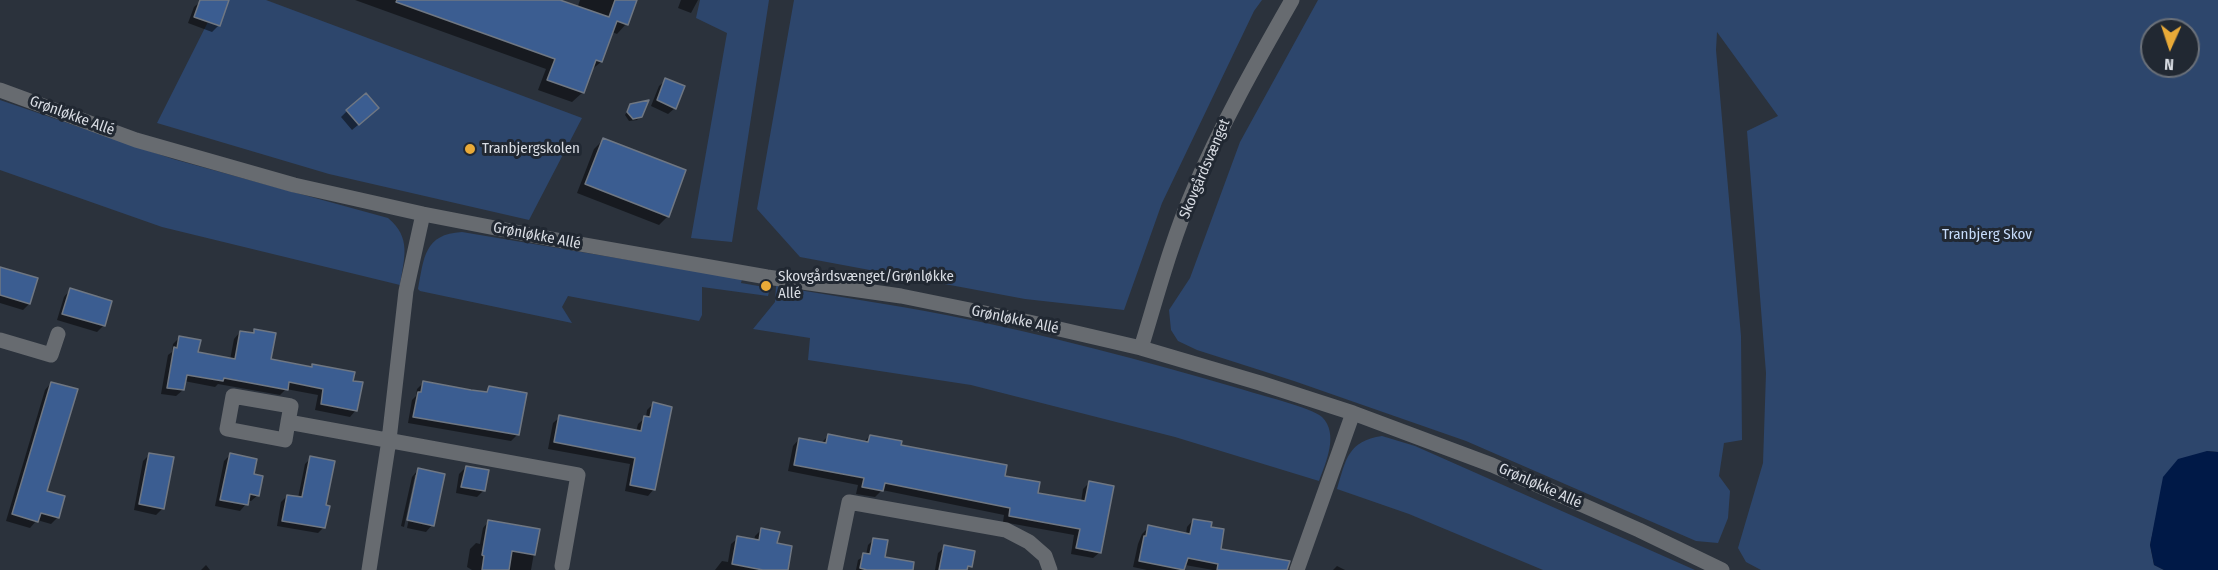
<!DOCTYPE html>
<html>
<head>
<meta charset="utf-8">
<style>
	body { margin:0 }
	#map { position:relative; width:2218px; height:570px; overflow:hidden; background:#2b323c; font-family:"Fira Sans Condensed",sans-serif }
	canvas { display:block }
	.north { position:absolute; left:2140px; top:18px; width:60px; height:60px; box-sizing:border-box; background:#212832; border:2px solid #6a7079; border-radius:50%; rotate:183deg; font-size:16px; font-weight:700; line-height:24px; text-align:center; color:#d8dce3 }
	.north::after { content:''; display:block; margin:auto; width:21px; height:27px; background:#e9aa38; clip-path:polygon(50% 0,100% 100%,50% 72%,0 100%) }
</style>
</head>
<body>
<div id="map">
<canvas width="2218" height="570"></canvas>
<div class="north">N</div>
</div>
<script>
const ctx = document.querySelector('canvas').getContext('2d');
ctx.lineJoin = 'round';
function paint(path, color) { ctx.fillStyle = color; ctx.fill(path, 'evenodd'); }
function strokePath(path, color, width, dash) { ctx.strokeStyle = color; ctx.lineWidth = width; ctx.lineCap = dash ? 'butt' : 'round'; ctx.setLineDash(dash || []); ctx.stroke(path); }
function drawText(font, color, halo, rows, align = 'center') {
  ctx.font = font + ' "Fira Sans Condensed",sans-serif'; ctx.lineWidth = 6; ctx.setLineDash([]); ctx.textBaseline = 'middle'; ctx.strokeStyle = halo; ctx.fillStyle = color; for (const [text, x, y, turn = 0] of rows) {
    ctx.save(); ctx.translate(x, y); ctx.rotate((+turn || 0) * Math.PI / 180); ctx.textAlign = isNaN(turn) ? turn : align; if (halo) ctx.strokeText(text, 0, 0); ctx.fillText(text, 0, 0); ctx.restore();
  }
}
paint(new Path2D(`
	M219,0H266L582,118L529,220L329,174L157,123Z
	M700,0H769L732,242L691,238L727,33L696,18Z
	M794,0H1262L1254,11L1162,203L1124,310L1025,299L800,257L757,209Z
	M1318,0H2218V452L2207,451L2156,518L2150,545L2154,565L2164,570H1761L1746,562L1738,548L1763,463L1766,373L1747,131L1778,116L1717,32L1716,50L1741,336L1742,440L1724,443L1719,476L1730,491L1728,518L1718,543L1696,541L1466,441L1294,381L1197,350L1178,341L1171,330L1169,310L1190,278L1240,142ZM2152,30H2188V66H2152Z
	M0,100L173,159L388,218C412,238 404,258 400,285L162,227L0,170Z
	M462,232L742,279L741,283L770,288L768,296L702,287V315L699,321L568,296L562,307L572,323L420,291L418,289C424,258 424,234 462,232Z
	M776,286C833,296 890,304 946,315C1046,334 1144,361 1241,389C1256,394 1313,408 1322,417C1339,434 1326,462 1319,481L1175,437L971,385L808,360L810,338L753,329L775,302Z
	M1382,436L1415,446L1695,570H1543L1409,514L1337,489C1346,459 1348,441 1382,436Z`), '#2d466c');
paint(new Path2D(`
	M2207,451L2218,452V570H2164L2154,565L2150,545L2163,477L2178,459Z`), '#001947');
paint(new Path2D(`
	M355,0H556L568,35L580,0H635L626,24L617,34L612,32L601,62L590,71L582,93L572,102L538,90L546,69Z
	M681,0H698L691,13L678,8Z
	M201,1L219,25L212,32L188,23L194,7Z
	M666,80L675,108L668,114L651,106L659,86Z
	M631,105L641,116L637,120L629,121L625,115Z
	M347,111L371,114L352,130L341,117Z
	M603,140L668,216L659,225L577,193L594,149Z
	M0,268L29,304L23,310L0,303Z
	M70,290L110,302L103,326L97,332L57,320L64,297Z
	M255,331L269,361L310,368L313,366L351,382L356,410L350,417L315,410L318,395L286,389L280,395L218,384L215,387L184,381L183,390L176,396L161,394L168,355L172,352L173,344L180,337L197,353L230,360L234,339L240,332L251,334Z
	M424,382L484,393L489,388L517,435L511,441L408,423L412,400L416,396L417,389Z
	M51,383L45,492L58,517L51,524L37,520L30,528L6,521L45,390Z
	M653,404L654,489L648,496L625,491L630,464L548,449L553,423L560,417L636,432L638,424L646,417L647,410Z
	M828,436L864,442L870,436L1004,477L1037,494L1081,502L1083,489L1090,482L1100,552L1093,558L1071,554L1074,535L1003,522L1004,515L882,490L875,497L856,494L858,485L788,471L793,446L799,439L822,442Z
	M150,454L163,508L156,515L134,510L143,461Z
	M230,455L258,495L251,501H247L246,504L240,511L215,506L224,461Z
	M311,458L324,507V527L318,533L277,526L281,502L287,496L298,498L305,464Z
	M466,467L483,491L477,497L456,493L459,474Z
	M418,470L432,525L426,532L407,528L418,475H415L404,527L401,526L412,477Z
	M1193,520L1210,528L1219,550L1267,570H1213L1185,565L1183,570H1147L1133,567L1138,544L1142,534L1149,527L1186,534L1187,527Z
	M489,521L538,530L531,570H472L467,567L470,549L476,543L480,544L483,528Z
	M761,530L776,545L786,570H715L722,561L728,562L731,544L738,538L754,541L755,536Z
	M874,539L884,558L896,570H856L858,560L866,555L868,545Z
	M945,547L970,566L966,570H935L938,553Z
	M206,565L210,570H201Z
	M1337,566L1345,570H1333Z`), '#0007');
const building = new Path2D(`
	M200,0H229L220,26L194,17Z
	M397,0H560L609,17L615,0H637L628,25L617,21L602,62L596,60L584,93L547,80L555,59L396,2Z
	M665,78L685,86L676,109L657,100Z
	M366,93L379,108L359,125L346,110Z
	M649,100L642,117L633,119L627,112L630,104Z
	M603,138L686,170L669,217L585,184Z
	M0,267L38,278L30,304L0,295Z
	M70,288L112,301L105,326L62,314Z
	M254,329L276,333L271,359L312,367V364L355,372L353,381L363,382L357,411L321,404L323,389L289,382L288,390L224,378L223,381L187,375L184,390L167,388L174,347L177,348L179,336L201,340L198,352L235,359L240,331L254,333Z
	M423,381L471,390L487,392L489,386L527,393L519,435L413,417L418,392H421Z
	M51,382L78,389L47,491L65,496L59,518L41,513L38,522L12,514Z
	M653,402L672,407L655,490L630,485L635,458L554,442L559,415L641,431L644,416L650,417Z
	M828,434L868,442L870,435L902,441L901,445L1007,465L1005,476L1040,482L1038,493L1085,501L1089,481L1114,486L1101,553L1076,548L1080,529L1009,516L1010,508L885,483L883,491L862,487L864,478L794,465L799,438L826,443Z
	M149,453L174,457L164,509L139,504Z
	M230,453L257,459L254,474L263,476L259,496L250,494L248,505L220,500Z
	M310,456L335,461L326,505L330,506L325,528L282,521L287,495L302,497Z
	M466,466L489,470L485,491L461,487Z
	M418,468L445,474L434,526L407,520Z
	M1193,519L1212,522L1211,527L1224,529L1221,549L1290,561L1287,570H1217L1218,564L1188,558L1184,570L1139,561L1144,536H1146L1148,525L1190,534Z
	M488,520L540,529L535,555L512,551L509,570H482L484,556L482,555Z
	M761,528L780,532L777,543L792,546L788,570H763L732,564L737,536L759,540Z
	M873,538L888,540L885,557L914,562L913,570H867L860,568L863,553L870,554Z
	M944,545L975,551L972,567L968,566L967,570H939Z`);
paint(building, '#3b5d91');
strokePath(building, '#6f7783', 1.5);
strokePath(new Path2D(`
	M0,90L136,140L294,185L423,214L557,240L767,277L901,296L1029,322L1141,348L1260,383L1353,413L1492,465L1639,530L1722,570
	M0,340L51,355L58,334
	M1141,348C1157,296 1171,242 1193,191C1221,125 1256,63 1292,0
	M288,422L291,406L233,396L227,429L285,440L288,422L578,475L562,566
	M369,570L389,440L406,291L423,214
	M835,570L849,502L1006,530L1029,542L1045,556L1050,570
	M1297,570L1353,413`), '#676b70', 15);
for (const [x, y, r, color] of [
	[470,149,6,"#e9aa38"],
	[766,286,6,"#e9aa38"]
]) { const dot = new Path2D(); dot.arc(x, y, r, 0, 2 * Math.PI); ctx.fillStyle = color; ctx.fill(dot); strokePath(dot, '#212832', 2); }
drawText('15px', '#d8dce3', '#212832', [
	["Grønløkke Allé",72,116,20],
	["Skovgårdsvænget",1205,169,-67],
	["Grønløkke Allé",537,236,11],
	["Grønløkke Allé",1015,320,12],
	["Grønløkke Allé",1540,486,24]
]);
drawText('15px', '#d8dce3', '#212832', [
	["Tranbjergskolen",482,149],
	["Skovgårdsvænget/Grønløkke",778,277],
	["Allé",778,294]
], 'left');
drawText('15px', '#c6dbfa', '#212832', [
	["Tranbjerg Skov",1987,235]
]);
</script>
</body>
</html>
